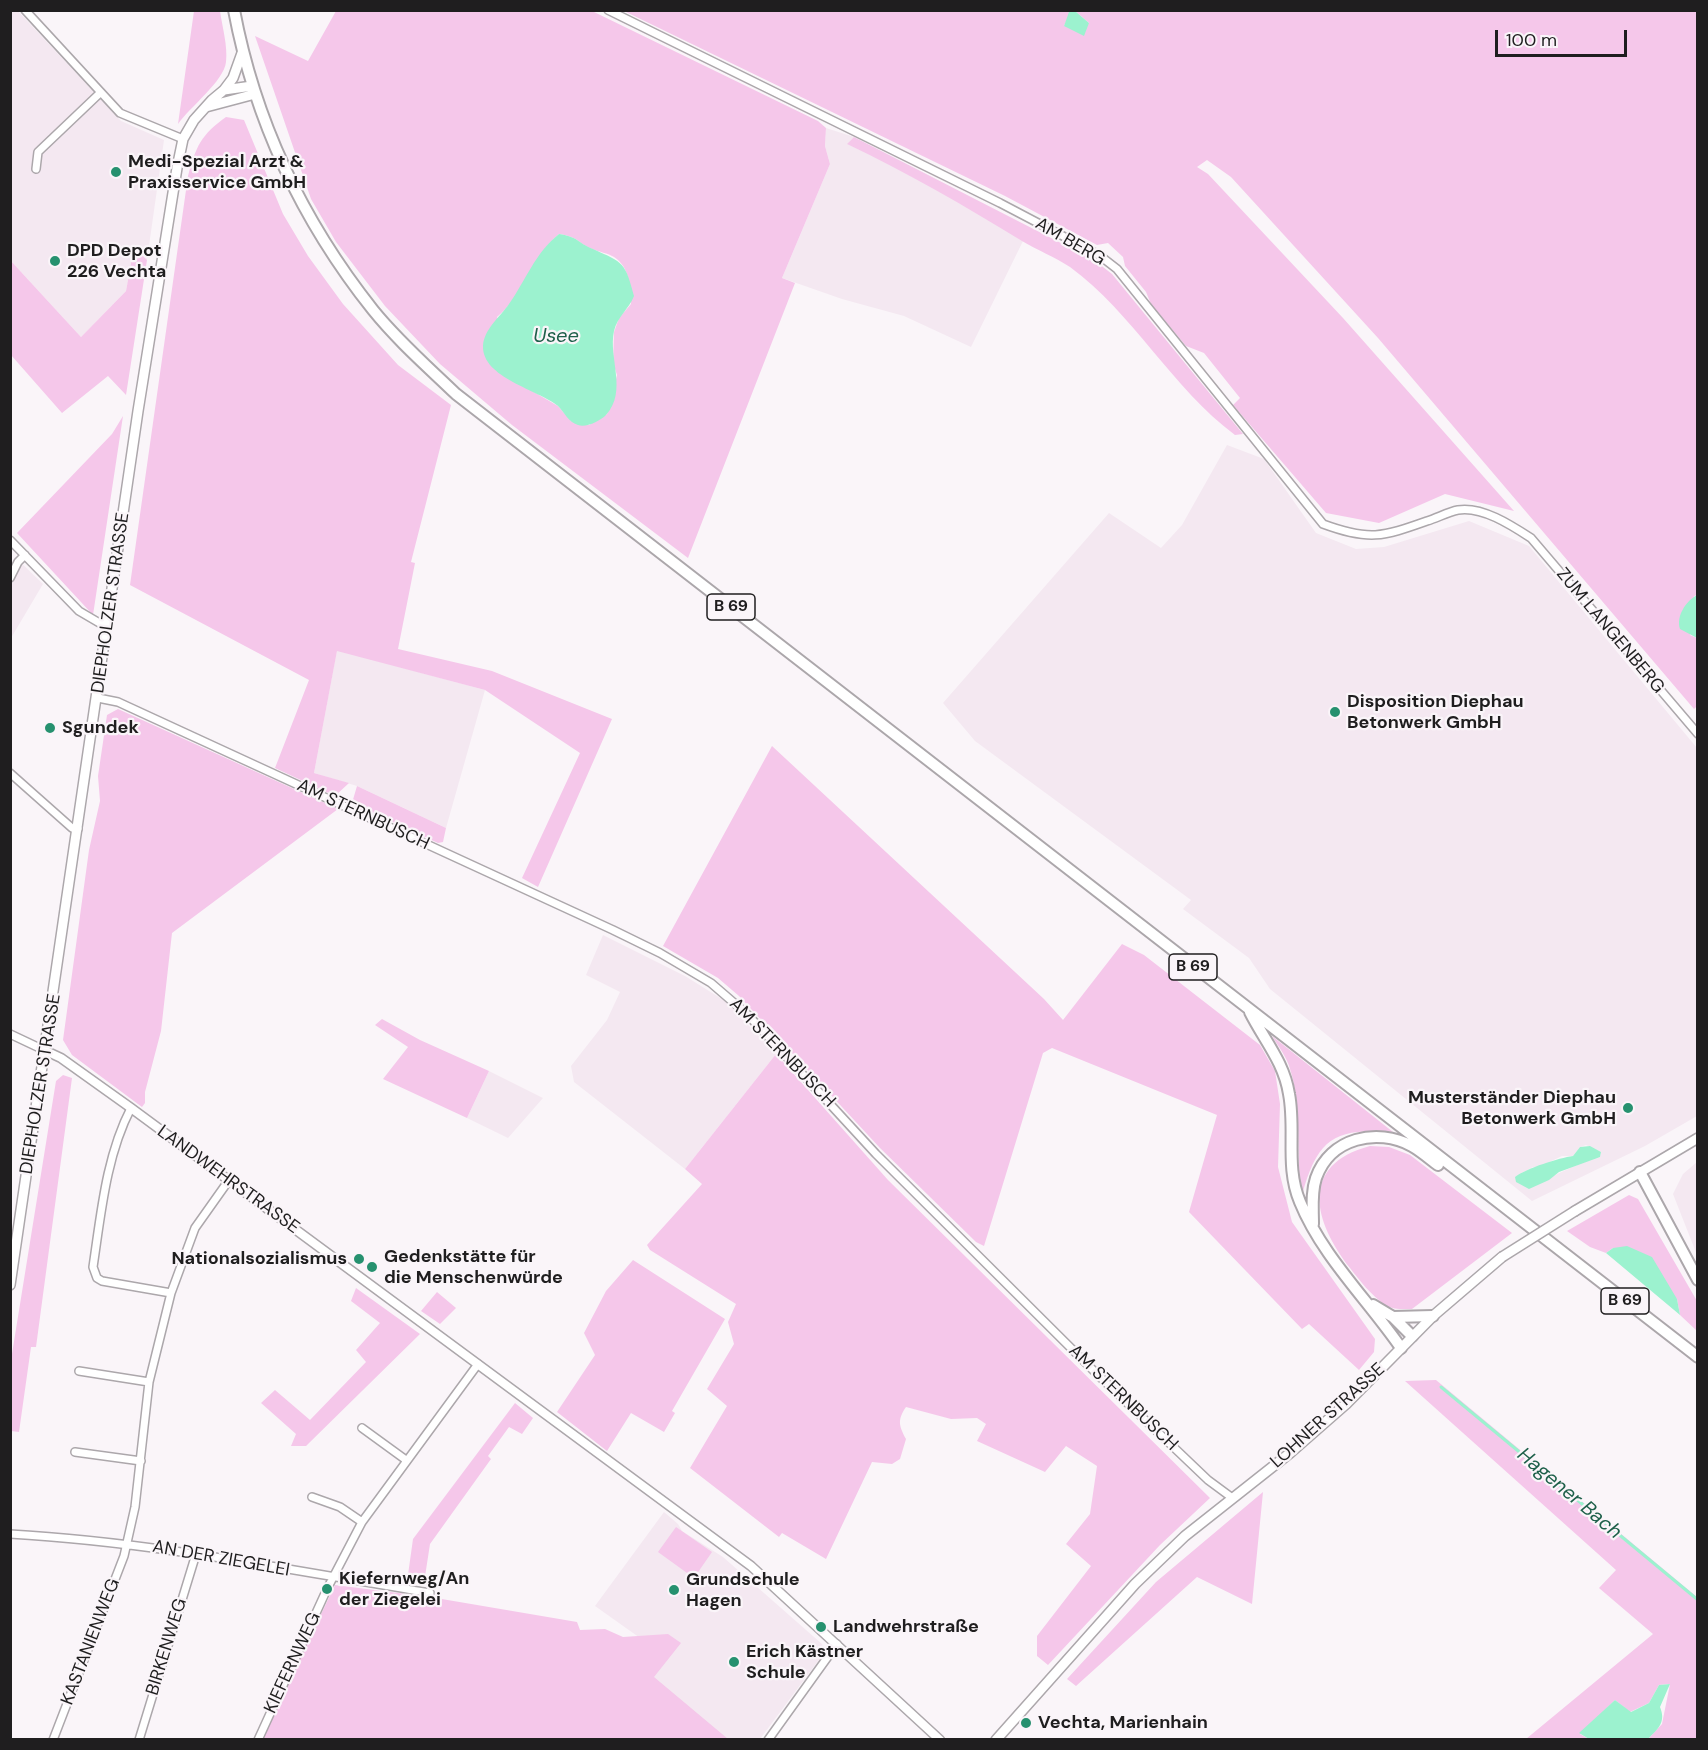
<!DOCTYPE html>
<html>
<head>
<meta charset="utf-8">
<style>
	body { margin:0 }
	#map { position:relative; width:1708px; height:1750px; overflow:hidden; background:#faf5f9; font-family:"DM Sans",sans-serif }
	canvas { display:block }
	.frame { position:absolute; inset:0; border:12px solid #1f1e1f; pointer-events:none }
	.scale { position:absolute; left:1495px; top:30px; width:132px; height:27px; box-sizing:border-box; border:3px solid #1f1e1f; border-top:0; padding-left:8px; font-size:18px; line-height:21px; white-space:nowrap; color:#1f1e1f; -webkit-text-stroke:4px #faf5f9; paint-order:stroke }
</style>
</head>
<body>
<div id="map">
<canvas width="1708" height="1750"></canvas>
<div class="frame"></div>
<div class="scale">100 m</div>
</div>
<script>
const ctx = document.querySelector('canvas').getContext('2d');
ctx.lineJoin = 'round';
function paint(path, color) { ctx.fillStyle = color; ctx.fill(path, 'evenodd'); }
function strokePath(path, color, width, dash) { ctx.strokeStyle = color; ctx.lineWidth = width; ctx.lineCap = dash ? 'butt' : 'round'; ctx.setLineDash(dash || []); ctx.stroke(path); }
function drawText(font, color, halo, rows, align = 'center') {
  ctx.font = font + ' "DM Sans",sans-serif'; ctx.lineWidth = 4.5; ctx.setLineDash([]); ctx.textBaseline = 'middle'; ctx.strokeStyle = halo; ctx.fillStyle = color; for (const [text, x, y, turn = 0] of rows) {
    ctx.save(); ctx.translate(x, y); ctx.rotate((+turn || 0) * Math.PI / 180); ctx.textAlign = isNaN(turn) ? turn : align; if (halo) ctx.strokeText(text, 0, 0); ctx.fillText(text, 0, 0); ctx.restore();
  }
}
paint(new Path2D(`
	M17,10L121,121L164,140L147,260L134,247L126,291L81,337L11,261L10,11Z
	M826,128L854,137L848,144L902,170L973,209L1023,241L971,347L904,316L842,299L782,278L830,164L825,146Z
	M1227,445L1264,459L1316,533L1356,549L1384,547L1469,521L1529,546L1697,748V1116L1645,1146L1532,1201L1270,989L1249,958L1183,909L1191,900L975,741L943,703L1109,513L1161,548L1182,525ZM1586,1145L1601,1152L1600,1157L1590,1159L1533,1185L1515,1177L1533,1167H1539L1562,1156H1573L1580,1147Z
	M15,557L43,584L11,638V568Z
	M337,650L485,690L446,828L357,786L314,773Z
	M603,935L685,976L725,1001L776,1054L685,1169L574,1082L571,1066L607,1020L620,992L586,975Z
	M489,1071L543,1098L508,1138L467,1118Z
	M1697,1162V1255L1673,1194L1683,1174Z
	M664,1512L678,1524L682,1531L723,1557L822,1644L824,1650L821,1657L760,1739H693L652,1681L657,1650L595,1606Z`), '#f4e8f1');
paint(new Path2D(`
	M194,11H220C222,26 228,46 226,62C224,81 190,107 178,124Z
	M336,11H592L818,121L826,128L825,146L830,164L782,278L795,283L688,558L512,425L440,364L385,306L336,242L311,199L255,36L308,61ZM559,234C579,237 576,242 592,249C599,252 608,253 614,257C630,267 630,288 631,304L619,318L614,332L613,363L617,375L607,414L589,425L571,421L558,406L527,388L497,317C524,296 531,257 559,234Z
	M624,11H1071L1064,26L1089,23L1075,11H1697L1698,595L1694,596L1690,635L1697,638V706L1694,709L1378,338L1231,177L1207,160L1197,167L1208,174L1343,318L1514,511L1445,494L1379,523L1326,513L1233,405L1240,398L1204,353L1186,346L1151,304L1146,292L1125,266L1123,257L1108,243L1097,245L1005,196Z
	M226,117L244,120L283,214L308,256L343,304L398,365L451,405L411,562L415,563L398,649L492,671L612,719L538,887L522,878L580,753L485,690L337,651L314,773L349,783L335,796L275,768L309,680L130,585L188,176C196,146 201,135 226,117Z
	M854,137L1094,260L1112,274L1243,434L1235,435C1172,388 1133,313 1070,267C1055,257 1037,250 1022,241C965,206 908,173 847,144Z
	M134,247L147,260L126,395L108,376L62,413L11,355V261L81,337L126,291Z
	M123,416L93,615L17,533L112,434Z
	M118,709L338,809L172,933L161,1031L145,1092V1103L142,1107L72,1055L63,1040L89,850L100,801L98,776L107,715Z
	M772,746L1044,999L1063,1020L1122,944L1144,955L1260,1045L1275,1071L1280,1104L1278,1167L1292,1222L1375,1339L1374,1352L1359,1370L1309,1324L1302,1329L1189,1212L1217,1115L1052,1048L1043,1053L984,1246L976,1242L880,1148L739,996L718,978L663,946Z
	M357,786L446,828L443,842L438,843L352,803Z
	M382,1019L420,1040L489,1071L467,1118L383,1079L408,1047L375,1025Z
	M1272,1036L1393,1132C1335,1128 1318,1137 1302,1195C1295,1153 1303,1109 1290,1069C1287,1057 1278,1046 1272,1036Z
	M776,1054L888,1180L1210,1498L1160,1545L1048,1665L1037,1656V1636L1091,1566L1066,1544L1090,1514L1097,1466L1066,1446L1045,1472L977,1441L986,1424L977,1418L951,1419L906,1407C897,1420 899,1426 906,1439L900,1459L892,1464L872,1462L826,1559L782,1533L779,1537L690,1468L727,1406L707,1389L734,1344L728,1322L736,1304L650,1250L647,1245L702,1184L685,1169Z
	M63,1075L72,1078L36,1347H31L19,1432L11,1431V1360L56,1081Z
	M1370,1146L1389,1147L1410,1155L1512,1233L1412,1309C1404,1309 1393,1310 1385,1305C1371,1295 1360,1281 1350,1268C1314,1222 1298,1165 1370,1146Z
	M1629,1195L1638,1199L1697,1301V1331L1680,1315L1677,1299L1613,1248L1606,1253L1590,1247L1567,1231Z
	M633,1260L725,1319L672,1411L675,1413L664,1432L631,1413L607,1451L557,1412L595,1355L584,1333L606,1291Z
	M356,1288L420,1334L306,1446H291L296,1434L261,1403L275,1390L310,1420L366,1362L356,1350L380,1323L351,1301Z
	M437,1292L456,1308L440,1324L421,1311Z
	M1436,1380L1697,1597V1739H1648L1662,1724L1670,1684L1659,1685L1649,1703L1630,1712L1615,1700L1580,1734L1589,1739H1526L1653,1634L1599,1588L1616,1570L1405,1381Z
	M515,1403L533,1418L522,1434L509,1427L488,1456L491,1459L430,1544L424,1583L407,1582L413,1539Z
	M1263,1492L1252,1604L1197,1577L1076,1686L1067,1679L1156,1582Z
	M676,1527L712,1552L694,1578L658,1552Z
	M335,1585L430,1597L577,1622L580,1630L605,1629L623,1637L668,1634L681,1643L654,1677L728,1739L261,1740Z`), '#f5c7ea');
paint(new Path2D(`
	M1075,11L1089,23L1084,36L1064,26L1069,12Z
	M559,234C579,237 576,242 593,249C624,263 625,262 634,296C629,309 617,317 614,331C608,358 628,391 606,415C600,421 586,428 578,425C568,422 565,413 558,406C539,390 482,378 483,346C484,329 500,317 509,304C526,280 535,253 559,234Z
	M1697,595V638L1680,629C1676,616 1686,601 1697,595Z
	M1590,1146L1601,1152L1600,1157L1559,1172L1549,1180L1529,1189L1516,1182L1515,1177C1527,1168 1559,1158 1573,1156L1580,1147Z
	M1627,1246L1652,1257L1677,1299L1680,1315L1606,1253L1613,1248Z
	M1670,1684L1660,1707C1666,1722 1659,1728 1648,1739H1589L1579,1733L1615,1700L1631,1712L1649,1703L1659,1685Z`), '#9cf2cf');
strokePath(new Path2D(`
	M1441,1387L1698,1600`), '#9cf2cf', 3);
const minor = new Path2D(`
	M25,10L120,113L183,139
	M608,10L1000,203L1099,255L1117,269L1323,524C1369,541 1382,537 1427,521C1437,518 1448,512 1458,510C1482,506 1511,525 1531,538L1698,734
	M36,169L38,152L100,93
	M10,540L79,611L108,628
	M10,578L18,562L25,555
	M98,698L118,702L613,930L660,953L711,983L748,1015L876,1154L1099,1376L1208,1480L1231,1497
	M10,773L72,828L78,829
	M10,1034L46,1051
	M131,1108C106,1156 101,1214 93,1267L97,1278L102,1281L171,1293L149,1382
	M171,1293L195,1228L229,1180
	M362,1428L406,1460
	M75,1452L141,1461
	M312,1497L340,1507L362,1522
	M10,1534C152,1542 290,1570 430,1593
	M53,1740L124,1556L135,1507L149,1382L79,1371
	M139,1740L196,1554
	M258,1740L327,1589L362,1522L478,1364
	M768,1740L837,1644`);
const tertiary = new Path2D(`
	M46,1051L61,1058L131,1108L751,1566L940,1740`);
const secondary = new Path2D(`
	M224,90L233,78L242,53
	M206,107L255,94
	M1575,1211L1698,1138
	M10,1285L138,411L177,168L183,139L194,120L212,100L224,90L252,86
	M996,1740L1135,1584L1185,1536L1290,1453L1346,1404L1433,1316L1502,1257`);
const primary = new Path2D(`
	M234,10C255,121 303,222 373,310C398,341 428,367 456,394L1698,1357
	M1250,1012C1264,1040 1284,1062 1289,1094C1296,1130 1285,1167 1300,1202C1322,1256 1368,1300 1401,1348
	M1640,1172L1698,1280
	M1313,1224C1313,1208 1311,1193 1316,1178C1330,1138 1377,1127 1412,1146C1421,1151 1430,1159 1438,1165
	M1373,1305L1393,1317L1412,1336
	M1393,1317L1433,1316`);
strokePath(minor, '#aca7ab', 10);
strokePath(tertiary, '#aca7ab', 11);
strokePath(secondary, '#aca7ab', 12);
strokePath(primary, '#aca7ab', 14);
strokePath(minor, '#fff', 7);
strokePath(tertiary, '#fff', 8);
strokePath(secondary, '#fff', 9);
strokePath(primary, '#fff', 10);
const secondaryBridge = new Path2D(`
	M1502,1257L1575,1211`);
strokePath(secondaryBridge, '#aca7ab', 12, []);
strokePath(secondaryBridge, '#fff', 9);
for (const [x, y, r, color] of [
	[116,172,6,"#26916f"],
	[55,261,6,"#26916f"],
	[1335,712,6,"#26916f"],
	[50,728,6,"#26916f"],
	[1628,1108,6,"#26916f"],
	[359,1259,6,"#26916f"],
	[372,1267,6,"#26916f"],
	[327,1589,6,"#26916f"],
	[674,1590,6,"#26916f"],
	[821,1627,6,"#26916f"],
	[734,1662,6,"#26916f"],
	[1026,1723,6,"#26916f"]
]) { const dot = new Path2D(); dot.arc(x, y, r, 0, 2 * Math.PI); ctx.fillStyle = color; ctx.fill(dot); strokePath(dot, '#faf5f9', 2); }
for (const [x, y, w] of [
	[731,607,48],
	[1193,967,48],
	[1625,1301,48]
]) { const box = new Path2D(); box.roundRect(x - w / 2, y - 13, w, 26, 4.5); ctx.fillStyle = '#faf5f9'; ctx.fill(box); strokePath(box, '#1f1e1f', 1.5); }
drawText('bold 16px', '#1f1e1f', null, [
	["B 69",731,607],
	["B 69",1193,967],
	["B 69",1625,1301]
]);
drawText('bold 18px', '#1f1e1f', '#faf5f9', [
	["Medi-Spezial Arzt &",128,162],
	["Praxisservice GmbH",128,183],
	["DPD Depot",67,251],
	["226 Vechta",67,272],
	["Disposition Diephau",1347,702],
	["Betonwerk GmbH",1347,723],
	["Sgundek",62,728],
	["Musterständer Diephau",1616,1098,"right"],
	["Betonwerk GmbH",1616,1119,"right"],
	["Gedenkstätte für",384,1257],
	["die Menschenwürde",384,1278],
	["Nationalsozialismus",347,1259,"right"],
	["Kiefernweg/An",339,1579],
	["der Ziegelei",339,1600],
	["Grundschule",686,1580],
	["Hagen",686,1601],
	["Landwehrstraße",833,1627],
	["Erich Kästner",746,1652],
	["Schule",746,1673],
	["Vechta, Marienhain",1038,1723]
], 'left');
drawText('18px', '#1f1e1f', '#faf5f9', [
	["AM BERG",1070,242,30],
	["DIEPHOLZER STRASSE",111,603,-82],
	["ZUM LANGENBERG",1610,631,50],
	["AM STERNBUSCH",363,815,25],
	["AM STERNBUSCH",782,1053,46],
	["DIEPHOLZER STRASSE",41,1084,-81],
	["LANDWEHRSTRASSE",228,1180,36],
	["AM STERNBUSCH",1123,1398,44],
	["LOHNER STRASSE",1328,1416,-42],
	["AN DER ZIEGELEI",221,1559,10],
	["KASTANIENWEG",91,1642,-69],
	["BIRKENWEG",167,1647,-73],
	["KIEFERNWEG",293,1663,-65]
]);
drawText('italic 20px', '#1e604a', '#faf5f9', [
	["Usee",556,337],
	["Hagener Bach",1569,1494,40]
]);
</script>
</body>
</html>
